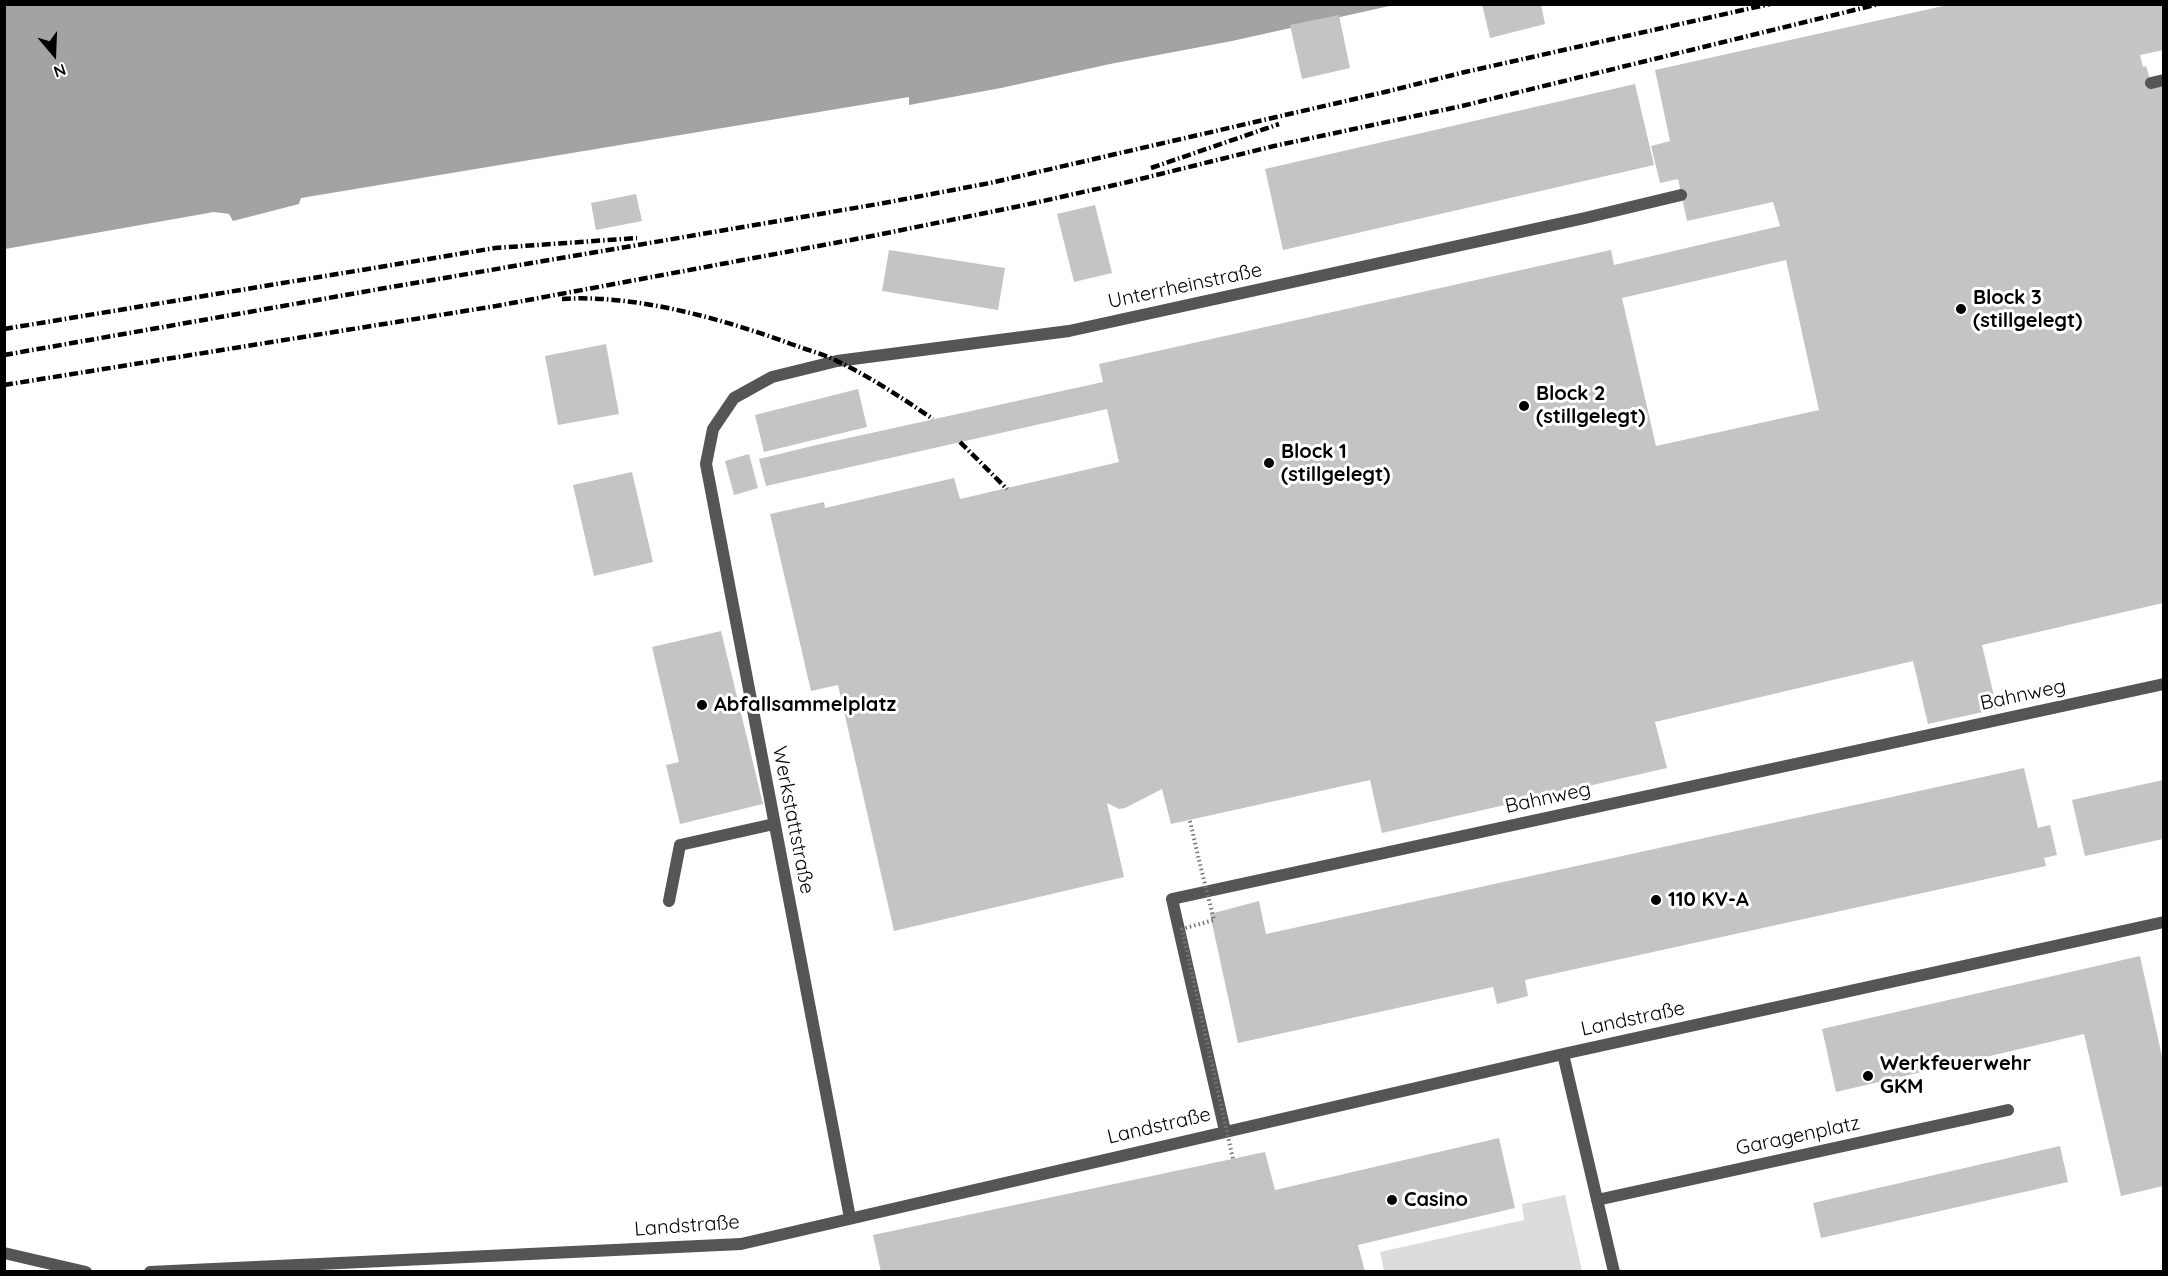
<!DOCTYPE html>
<html>
<head>
<meta charset="utf-8">
<style>
	body { margin:0 }
	#map { position:relative; width:2168px; height:1276px; overflow:hidden; background:#fff; font-family:Quicksand,sans-serif }
	canvas { display:block }
	.frame { position:absolute; inset:0; border:6px solid #000; pointer-events:none }
	.north { position:absolute; left:24px; top:24px; width:60px; height:60px; -webkit-text-stroke:4px #fff; paint-order:stroke; rotate:161deg; font-size:16px; font-weight:700; line-height:24px; text-align:center; color:#000 }
	.north::after { content:''; display:block; margin:auto; width:21px; height:27px; background:#000; clip-path:polygon(50% 0,100% 100%,50% 72%,0 100%) }
</style>
</head>
<body>
<div id="map">
<canvas width="2168" height="1276"></canvas>
<div class="frame"></div>
<div class="north">N</div>
</div>
<script>
const ctx = document.querySelector('canvas').getContext('2d');
ctx.lineJoin = 'round';
function paint(path, color) { ctx.fillStyle = color; ctx.fill(path, 'evenodd'); }
function strokePath(path, color, width, dash) { ctx.strokeStyle = color; ctx.lineWidth = width; ctx.lineCap = dash ? 'butt' : 'round'; ctx.setLineDash(dash || []); ctx.stroke(path); }
function drawText(font, color, halo, rows, align = 'center') {
  ctx.font = font + ' Quicksand,sans-serif'; ctx.lineWidth = 6; ctx.setLineDash([]); ctx.textBaseline = 'middle'; ctx.strokeStyle = halo; ctx.fillStyle = color; for (const [text, x, y, turn = 0] of rows) {
    ctx.save(); ctx.translate(x, y); ctx.rotate((+turn || 0) * Math.PI / 180); ctx.textAlign = isNaN(turn) ? turn : align; if (halo) ctx.strokeText(text, 0, 0); ctx.fillText(text, 0, 0); ctx.restore();
  }
}
paint(new Path2D(`
	M1565,1195L1582,1271H1384L1380,1252L1524,1220L1522,1204Z`), '#dcdcdc');
paint(new Path2D(`
	M5,5H1394L1232,41L1110,64L1001,88L909,105V97L301,198L299,204L233,221L229,214L214,212L5,249Z`), '#a3a3a3');
paint(new Path2D(`
	M1482,4H1541L1545,24L1490,38Z
	M1952,4H2163V50L2140,55L2143,67L2146,66L2151,83L2163,86V603L1982,645L1997,709L1928,724L1913,661L1655,722L1667,768L1382,833L1370,780L1171,824L1162,789L1125,808L1119,809L1107,803L1124,877L894,931L838,685L811,691L770,514L824,502L825,508L954,478L960,499L1119,462L1107,409L766,486L759,459L812,446L1103,382L1099,364L1611,250L1614,265L1780,226L1773,202L1687,221L1678,179L1660,183L1651,146L1670,141L1655,70ZM1786,260L1819,410L1656,446L1622,298Z
	M1339,15L1350,68L1302,79L1290,25Z
	M1635,84L1654,165L1283,250L1265,169Z
	M636,194L642,221L596,230L591,203Z
	M1095,205L1112,273L1074,282L1057,214Z
	M889,250L1005,268L998,310L882,291Z
	M606,344L619,414L558,425L545,356Z
	M858,389L867,427L764,452L755,415Z
	M749,454L758,488L734,495L725,461Z
	M632,472L653,562L594,576L573,485Z
	M721,631L763,804L680,824L666,765L679,762L652,647Z
	M2024,768L2038,828L2050,825L2057,855L2044,858L2046,866L1525,980L1528,996L1497,1004L1493,987L1238,1043L1210,914L1259,901L1266,934Z
	M2163,780V839L2085,856L2072,800Z
	M2140,956L2163,1061V1186L2121,1196L2084,1034L1836,1092L1822,1029Z
	M1499,1138L1515,1208L1358,1245L1365,1272H881L873,1235L1265,1152L1275,1190Z
	M2060,1146L2068,1182L1821,1238L1813,1203Z`), '#c4c4c4');
strokePath(new Path2D(`
	M1190,821L1199,860`), '#777', 4, [1.5, 3]);
strokePath(new Path2D(`
	M2151,83L2164,80
	M669,901L680,845L774,824
	M1563,1054L1614,1272
	M1225,1131L1172,899L2164,684
	M1597,1200L2008,1110
	M850,1218L706,464L713,429L734,398L772,377L837,361L1069,331L1585,218L1681,195
	M4,1253L86,1272
	M150,1272L741,1244L1563,1054L2164,922`), '#555', 12);
strokePath(new Path2D(`
	M1151,168L1279,124
	M562,299C635,294 723,319 791,344C807,350 824,354 839,362C872,378 902,398 933,419
	M4,329L495,248L637,238
	M4,355L391,287L884,203L990,183L1385,92L1465,72L1770,4
	M4,385L496,306L872,236L1025,205L1128,182L1274,146L1462,106L1879,4
	M960,442L1007,489`), '#000', 4.5, [9, 3, 1.5, 3]);
strokePath(new Path2D(`
	M1199,860L1214,920L1182,929L1233,1159`), '#777', 4, [1.5, 3]);
for (const [x, y, r, color] of [
	[1961,309,6,"#000"],
	[1524,406,6,"#000"],
	[1269,463,6,"#000"],
	[702,705,6,"#000"],
	[1656,900,6,"#000"],
	[1868,1076,6,"#000"],
	[1392,1200,6,"#000"]
]) { const dot = new Path2D(); dot.arc(x, y, r, 0, 2 * Math.PI); ctx.fillStyle = color; ctx.fill(dot); strokePath(dot, '#fff', 2); }
drawText('20px', '#000', '#fff', [
	["Unterrheinstraße",1185,286,-12],
	["Bahnweg",2023,695,-12],
	["Bahnweg",1548,798,-12],
	["Werkstattstraße",793,820,79],
	["Landstraße",1633,1019,-12],
	["Landstraße",1159,1126,-13],
	["Garagenplatz",1798,1136,-12],
	["Landstraße",687,1226,-4]
]);
drawText('bold 20px', '#000', '#fff', [
	["Block 3",1973,298],
	["(stillgelegt)",1973,321],
	["Block 2",1536,394],
	["(stillgelegt)",1536,417],
	["Block 1",1281,452],
	["(stillgelegt)",1281,475],
	["Abfallsammelplatz",714,705],
	["110 KV-A",1668,900],
	["Werkfeuerwehr",1880,1064],
	["GKM",1880,1087],
	["Casino",1404,1200]
], 'left');
</script>
</body>
</html>
